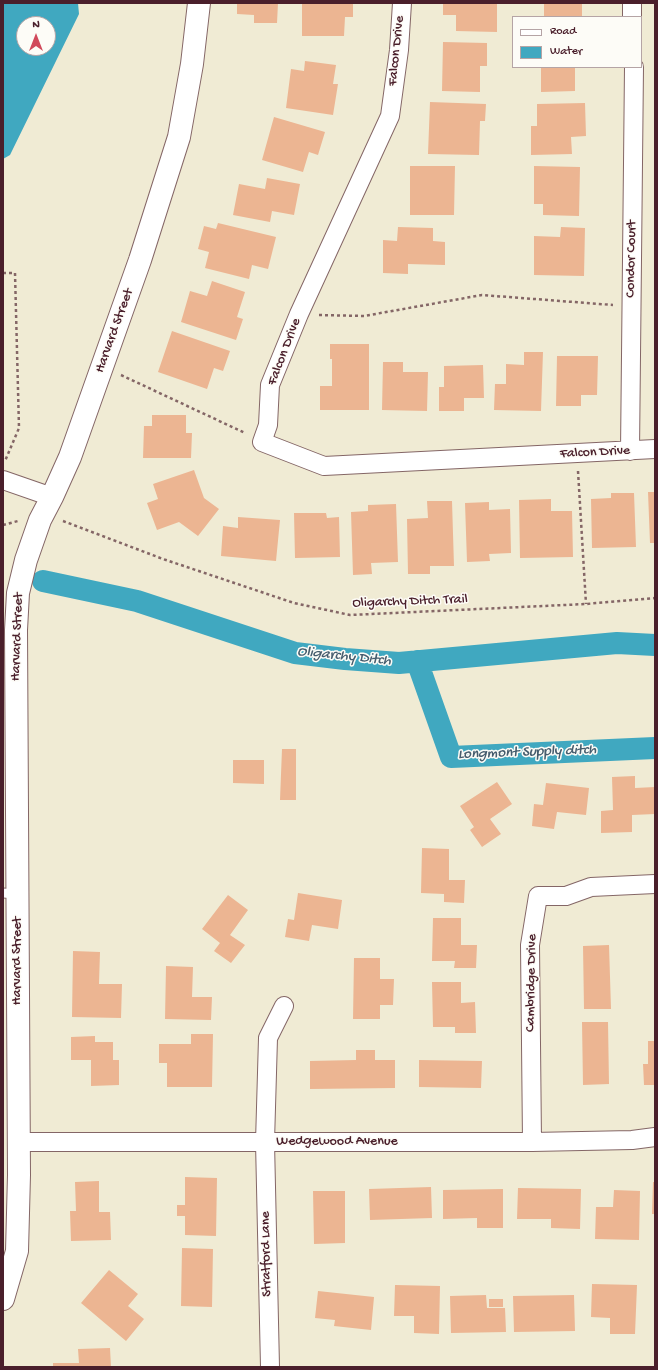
<!DOCTYPE html>
<html>
<head>
<meta charset="utf-8">
<style>
	body { margin:0 }
	#map { position:relative; width:658px; height:1370px; overflow:hidden; background:#f0ebd4; font-family:"Gochi Hand",sans-serif }
	canvas { display:block }
	.frame { position:absolute; inset:0; border:4px solid #4a1f2b; pointer-events:none }
	.legend { position:absolute; left:512px; top:16px; width:130px; height:52px; box-sizing:border-box; background:#fdfcf7; border:1px solid #b5a4a5; margin:0; padding:5px 7px; list-style:none; font-size:12px; color:#4a1f2b }
	.legend li { display:flex; align-items:center; gap:8px; height:20px }
	.legend b { width:20px; border:1px solid #b5a4a5 }
	.north { position:absolute; left:16px; top:16px; width:40px; height:40px; box-sizing:border-box; background:#fdfcf7; border:1px solid #b5a4a5; border-radius:50%; rotate:0deg; font-size:11px; font-weight:700; line-height:16px; text-align:center; color:#4a1f2b }
	.north::after { content:''; display:block; margin:auto; width:14px; height:18px; background:#d1495b; clip-path:polygon(50% 0,100% 100%,50% 72%,0 100%) }
</style>
</head>
<body>
<div id="map">
<canvas width="658" height="1370"></canvas>
<div class="frame"></div>
<ul class="legend">
<li><b style="height:5px;background:#fff"></b>Road</li>
<li><b style="height:11px;background:#40a8c0"></b>Water</li>
</ul>
<div class="north">N</div>
</div>
<script>
const ctx = document.querySelector('canvas').getContext('2d');
ctx.lineJoin = 'round';
function paint(path, color) { ctx.fillStyle = color; ctx.fill(path, 'evenodd'); }
function strokePath(path, color, width, dash) { ctx.strokeStyle = color; ctx.lineWidth = width; ctx.lineCap = dash ? 'butt' : 'round'; ctx.setLineDash(dash || []); ctx.stroke(path); }
function drawText(font, color, halo, rows, align = 'center') {
  ctx.font = font + ' "Gochi Hand",sans-serif'; ctx.lineWidth = 3; ctx.setLineDash([]); ctx.textBaseline = 'middle'; ctx.strokeStyle = halo; ctx.fillStyle = color; for (const [text, x, y, turn = 0] of rows) {
    ctx.save(); ctx.translate(x, y); ctx.rotate((+turn || 0) * Math.PI / 180); ctx.textAlign = isNaN(turn) ? turn : align; if (halo) ctx.strokeText(text, 0, 0); ctx.fillText(text, 0, 0); ctx.restore();
  }
}
paint(new Path2D(`
	M3,3H78L79,14L10,155L3,159ZM24,24H48V48H24Z`), '#40a8c0');
strokePath(new Path2D(`
	M43,581L137,601L295,653L345,659L399,663L617,643L655,645
	M417,661L451,757L655,748`), '#40a8c0', 22);
paint(new Path2D(`
	M237,3H278L277,23H254V15L237,14Z
	M302,3H353V17H345L344,36H302Z
	M443,3H497V32L456,31V15H443Z
	M544,3H582V17H544Z
	M443,42L487,43V66H480V92L442,91Z
	M305,61L336,65L333,84H338L333,115L286,108L291,69L304,71Z
	M541,67H575V91L541,92Z
	M430,102L486,104L485,121H480L479,155L428,154Z
	M585,103L586,136L571,137L572,154L531,155V126H537V104Z
	M274,117L325,132L318,155L309,152L303,172L262,160Z
	M410,166H455L454,215H410Z
	M534,166L580,167L579,216L543,215V204H534Z
	M267,178L300,184L294,215L272,211L270,222L233,215L239,184L265,189Z
	M218,223L276,237L268,269L252,265L249,279L205,268L209,252L198,249L204,226L216,229Z
	M398,227L433,228V241L445,242V265L408,264V274L383,273V240L397,241Z
	M561,227L585,228L584,276L534,275V236L560,237Z
	M212,281L245,292L237,317L243,319L236,340L181,322L190,291L207,296Z
	M172,331L230,351L223,371L214,368L207,389L158,372Z
	M330,344H369V410H320V386H332V359H330Z
	M524,352H543L541,411L494,410L495,384H506V364L524,365Z
	M557,356H598L597,395H581V406H556Z
	M383,362H403V372H428L427,411L382,410Z
	M483,365L484,398H464V411H439V387H444V366Z
	M152,415H186V433H192L191,458H143L144,426H152Z
	M194,470L204,498L219,509L198,536L179,522L157,530L147,503L158,499L153,484Z
	M648,492H655V543H650Z
	M611,493H634L636,547L592,548L591,499L611,498Z
	M551,499V511H572L573,557L520,558L519,500Z
	M427,501H452L454,566H430V574H408L407,519L428,518Z
	M489,502V510L510,509L511,553L489,554L490,561L467,562L465,503Z
	M396,504L398,562L371,563L372,574L353,575L351,512L368,511V505Z
	M294,513H326L327,518L339,517L340,557L295,558Z
	M238,517L280,520L276,561L221,556L223,526L238,528Z
	M282,749H296V800H280Z
	M233,760H264V784L233,783Z
	M635,776V788L655,787V814L632,815V832L601,833V811L613,810L612,777Z
	M497,782L512,804L490,819L501,834L482,847L470,830L474,827L460,806Z
	M546,783L589,788L586,815L557,812L554,829L532,826L534,804L543,805Z
	M422,848L449,849V880H465L464,903L444,902V894L421,893Z
	M298,893L342,900L338,929L312,925L309,941L285,937L288,919L294,920Z
	M228,895L248,910L230,935L245,945L231,963L214,951L220,943L202,929Z
	M433,918H461V945H477L476,968H454L455,961H432Z
	M609,945L611,1009H584L583,946Z
	M73,951L100,952L99,984H122L121,1018L72,1017Z
	M354,958H380V979H394L393,1005H380V1019H353Z
	M166,966L193,967L192,997H212L211,1020L165,1019Z
	M432,982H461V1003L475,1002L476,1033H455V1027H433Z
	M582,1022H608L609,1084L583,1085Z
	M191,1034H213L212,1087H167V1063H159V1044H191Z
	M95,1036V1042H113V1060H119V1085L91,1086V1060H71V1037Z
	M648,1041H655V1085H644L643,1064H648Z
	M356,1050H375V1060H395V1088L310,1089V1061L356,1060Z
	M419,1060L482,1061L481,1088L419,1087Z
	M185,1177L217,1178L216,1236L185,1235V1216H177V1205H185Z
	M99,1181V1212H110L111,1240L71,1241L70,1211H76L75,1182Z
	M653,1182H655V1214H652Z
	M431,1187L432,1218L370,1220L369,1189Z
	M518,1188L581,1189L580,1229L551,1228V1219H517Z
	M503,1189V1228H477V1218L443,1219V1190Z
	M614,1190L640,1191L639,1240L595,1239L596,1207H613Z
	M313,1191H345V1243L314,1244Z
	M182,1248L213,1249L212,1307L181,1306Z
	M109,1270L138,1294L128,1306L144,1319L126,1341L81,1303Z
	M592,1284L637,1285L635,1334H610V1318L591,1317Z
	M395,1285L440,1286L439,1334L414,1333V1316H394Z
	M318,1291L374,1297L371,1330L334,1326L335,1320L315,1318Z
	M486,1295L487,1308H505L506,1332L451,1333L450,1296Z
	M574,1295L575,1331L514,1332L513,1296Z
	M489,1299H503V1307H489Z
	M110,1348L111,1367H53V1363H79L78,1349Z`), '#ecb592');
const service = new Path2D(`
	M3,893L18,894`);
const minor = new Path2D(`
	M402,3L399,50L390,116L299,314L270,385L268,425L262,442L324,466L655,449
	M632,3V17
	M630,451L634,67
	M3,480L52,497
	M19,1142H532L632,1140L655,1137
	M532,1142L530,945L538,896H566L591,887L655,884
	M270,1367L265,1142L268,1038L284,1006`);
const tertiary = new Path2D(`
	M3,1299L17,1251L19,1175L16,630L18,593L26,560L40,520L52,497L70,457L140,260L179,137L192,64L199,3`);
strokePath(service, '#846666', 11);
strokePath(minor, '#846666', 20);
strokePath(tertiary, '#846666', 24);
strokePath(new Path2D(`
	M3,273H15L19,428L5,461
	M319,315L364,316L482,295L613,305
	M121,375L245,433
	M578,471L586,604
	M63,521L163,559L294,603L350,615L586,604L655,598
	M3,525L18,521`), '#846666', 2.5, [3, 3]);
strokePath(service, '#fff', 9);
strokePath(minor, '#fff', 18);
strokePath(tertiary, '#fff', 22);
drawText('14px', '#4a1f2b', '#fdfcf7', [
	["Falcon Drive",397,51,-84],
	["Condor Court",632,259,-89],
	["Harvard Street",115,331,-70],
	["Falcon Drive",285,352,-69],
	["Falcon Drive",595,453,-3],
	["Oligarchy Ditch Trail",410,602,-2],
	["Harvard Street",18,637,-88],
	["Harvard Street",18,961,-90],
	["Cambridge Drive",532,983,-89],
	["Wedgewood Avenue",337,1142],
	["Stratford Lane",267,1254,-91]
]);
drawText('italic 15px', '#465d6e', '#fdfcf7', [
	["Oligarchy Ditch",344,657,6],
	["Longmont Supply ditch",527,753,-2]
]);
</script>
</body>
</html>
